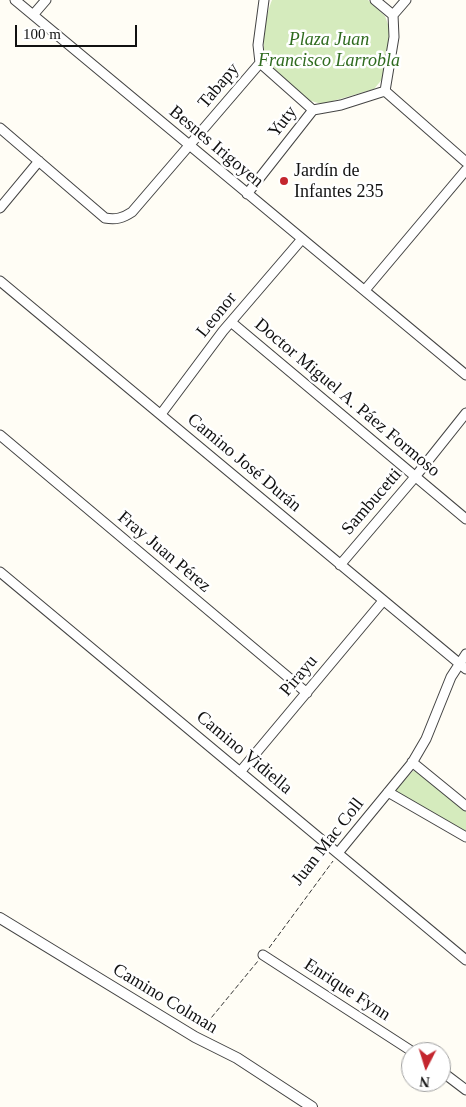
<!DOCTYPE html>
<html>
<head>
<meta charset="utf-8">
<style>
	body { margin:0 }
	#map { position:relative; width:466px; height:1107px; overflow:hidden; background:#fffdf5; font-family:Georgia,serif }
	canvas { display:block }
	.north { position:absolute; left:401px; top:1042px; width:50px; height:50px; box-sizing:border-box; background:#fff; border:1px solid #a0a0a0; border-radius:50%; rotate:185deg; font-size:14px; font-weight:700; line-height:20px; text-align:center; color:#111 }
	.north::after { content:''; display:block; margin:auto; width:18px; height:22px; background:#c4262e; clip-path:polygon(50% 0,100% 100%,50% 72%,0 100%) }
	.scale { position:absolute; left:15px; top:25px; width:122px; height:22px; box-sizing:border-box; border:2px solid #111; border-top:0; padding-left:6px; font-size:15px; line-height:18px; white-space:nowrap; color:#111; -webkit-text-stroke:4px #fff; paint-order:stroke }
</style>
</head>
<body>
<div id="map">
<canvas width="466" height="1107"></canvas>
<div class="north">N</div>
<div class="scale">100 m</div>
</div>
<script>
const ctx = document.querySelector('canvas').getContext('2d');
ctx.lineJoin = 'round';
function paint(path, color) { ctx.fillStyle = color; ctx.fill(path, 'evenodd'); }
function strokePath(path, color, width, dash) { ctx.strokeStyle = color; ctx.lineWidth = width; ctx.lineCap = dash ? 'butt' : 'round'; ctx.setLineDash(dash || []); ctx.stroke(path); }
function drawText(font, color, halo, rows, align = 'center') {
  ctx.font = font + ' Georgia,serif'; ctx.lineWidth = 5; ctx.setLineDash([]); ctx.textBaseline = 'middle'; ctx.strokeStyle = halo; ctx.fillStyle = color; for (const [text, x, y, turn = 0] of rows) {
    ctx.save(); ctx.translate(x, y); ctx.rotate((+turn || 0) * Math.PI / 180); ctx.textAlign = isNaN(turn) ? turn : align; if (halo) ctx.strokeText(text, 0, 0); ctx.fillText(text, 0, 0); ctx.restore();
  }
}
paint(new Path2D(`
	M272,0H368L385,16L390,30L384,77L374,89L326,103H318L308,100L268,65C260,48 265,17 272,0Z
	M416,770L466,810V834L397,794L396,790L413,771Z`), '#d5ebbd');
const minor = new Path2D(`
	M15,0L466,375
	M375,0L393,15
	M33,15L46,0
	M260,63L313,110
	M385,91L466,162
	M0,128L105,218C116,220 123,218 132,212L260,63L258,45L264,0
	M247,194L313,110L341,105L385,91L394,37L393,15L406,0
	M0,208L39,161
	M0,281L466,669
	M365,290L466,170
	M231,322L466,519
	M161,414L223,331L302,239
	M0,435L307,693
	M340,565L415,477L466,413
	M0,572L466,960
	M412,762L466,806
	M240,772L383,601
	M388,792L466,837
	M338,853L412,763L426,739L451,677L466,654
	M263,955L413,1052
	M441,1071L466,1090`);
const tertiary = new Path2D(`
	M0,918L195,1037L237,1058L312,1107`);
strokePath(minor, '#444', 11);
strokePath(tertiary, '#444', 12);
strokePath(new Path2D(`
	M269,948L333,861
	M202,1029L258,961`), '#333', 1, [5, 2.5]);
strokePath(minor, '#fff', 9);
strokePath(tertiary, '#fff', 10);
for (const [x, y, r, color] of [
	[284,181,5,"#c4262e"]
]) { const dot = new Path2D(); dot.arc(x, y, r, 0, 2 * Math.PI); ctx.fillStyle = color; ctx.fill(dot); strokePath(dot, '#fff', 2); }
drawText('italic 18px', '#2f6b1f', '#fff', [
	["Plaza Juan",329,40],
	["Francisco Larrobla",329,61]
]);
drawText('18px', '#111', '#fff', [
	["Tabapy",219,86,-50],
	["Yuty",283,122,-52],
	["Besnes Irigoyen",216,147,40],
	["Leonor",217,315,-51],
	["Doctor Miguel A. Páez Formoso",347,398,40],
	["Camino José Durán",244,463,40],
	["Sambucetti",372,502,-49],
	["Fray Juan Pérez",164,552,40],
	["Pirayu",299,676,-50],
	["Camino Vidiella",244,753,40],
	["Juan Mac Coll",328,842,-52],
	["Enrique Fynn",347,990,33],
	["Camino Colman",165,999,31]
]);
drawText('18px', '#111', '#fff', [
	["Jardín de",294,171],
	["Infantes 235",294,192]
], 'left');
</script>
</body>
</html>
